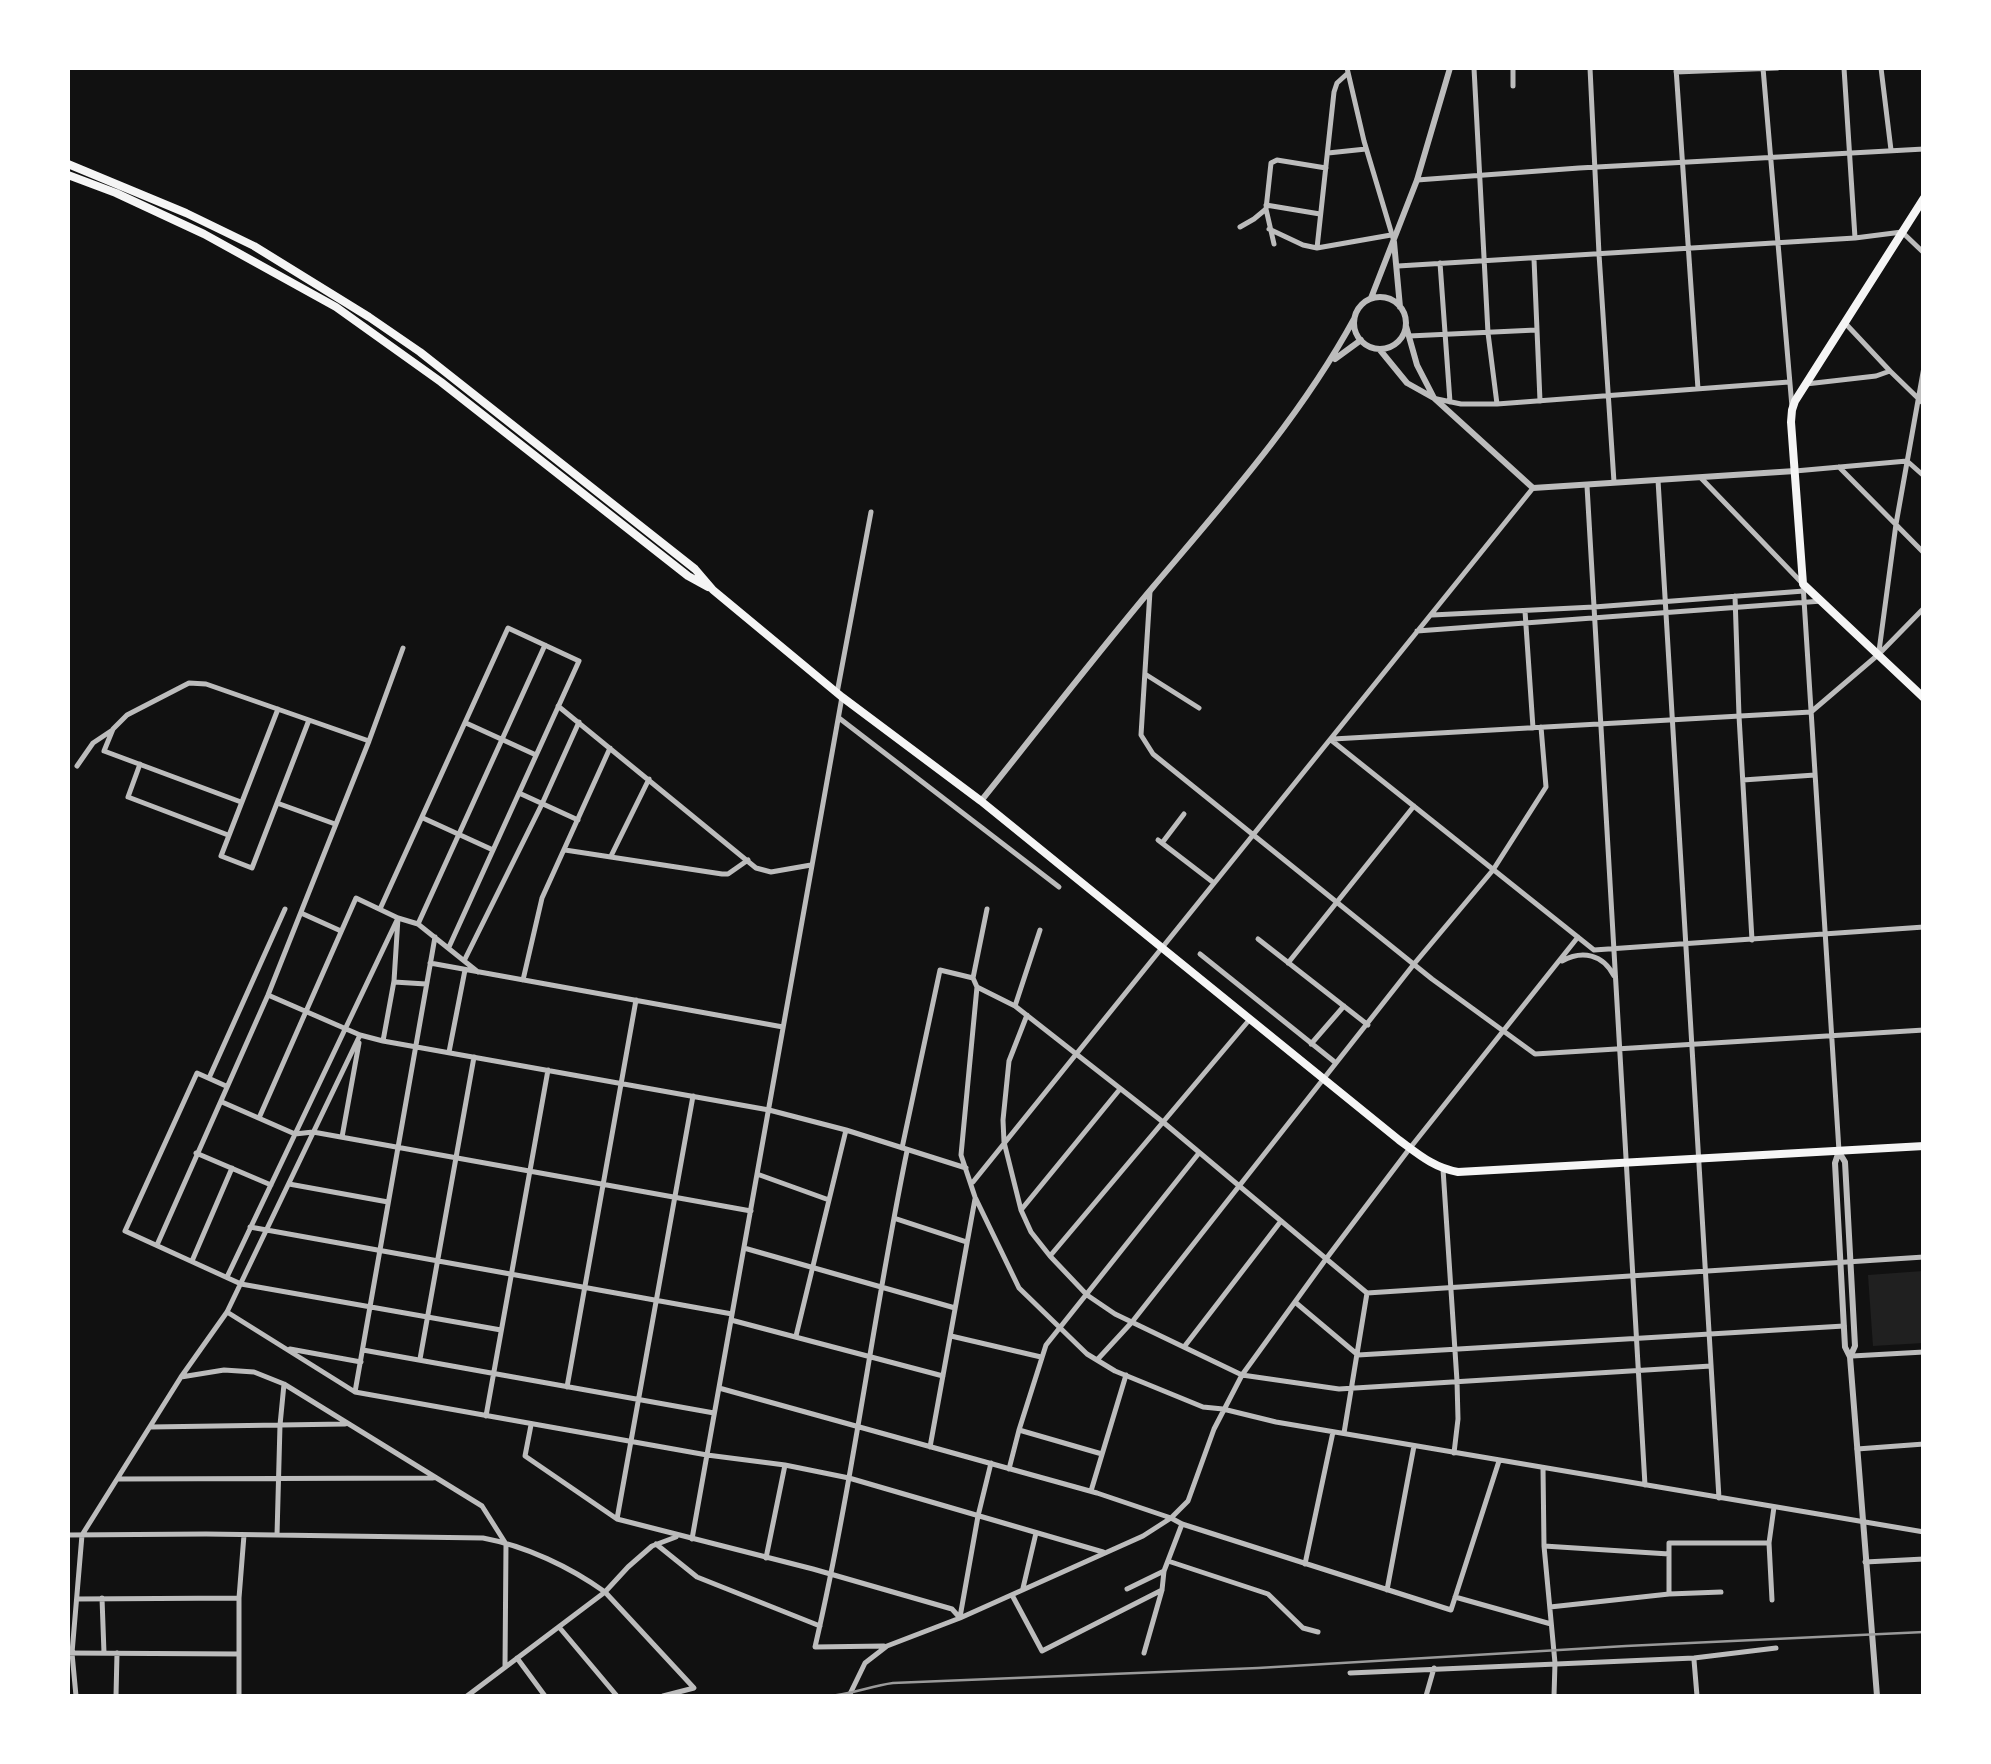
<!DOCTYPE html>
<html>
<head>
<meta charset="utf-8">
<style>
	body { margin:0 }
	#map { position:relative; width:1991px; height:1764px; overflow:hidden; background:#111; font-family:"Nunito Sans",sans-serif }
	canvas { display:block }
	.frame { position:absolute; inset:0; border:70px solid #fff; pointer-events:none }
</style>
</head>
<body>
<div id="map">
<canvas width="1991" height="1764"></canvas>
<div class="frame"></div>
</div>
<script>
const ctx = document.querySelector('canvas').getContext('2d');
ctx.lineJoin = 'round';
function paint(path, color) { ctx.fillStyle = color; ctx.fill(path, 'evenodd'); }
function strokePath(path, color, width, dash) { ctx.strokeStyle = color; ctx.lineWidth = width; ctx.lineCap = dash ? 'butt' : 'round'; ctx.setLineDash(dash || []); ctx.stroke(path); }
paint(new Path2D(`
	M1923,1271V1343L1873,1346L1868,1275Z`), '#202020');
strokePath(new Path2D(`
	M1347,68L1364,141L1393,238
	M1474,68L1488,333L1497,404
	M1513,68V86
	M1590,68L1599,254L1614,482
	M1676,68L1698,389
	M1763,68L1792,407
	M1844,68L1855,238
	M1881,68L1891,150
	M1676,72L1777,68
	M1328,153L1366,149
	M1417,180L1579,168L1924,149
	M1266,205L1320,214
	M1240,227L1254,219L1266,209
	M1269,229L1303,245L1317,248L1391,235
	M1274,244L1266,209L1271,163L1277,160L1326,168
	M1317,248L1334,92L1337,83L1348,73
	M1534,259L1540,401
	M1440,263L1450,402
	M1398,266L1855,238L1902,232L1924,253
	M1409,336L1536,330
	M1890,371L1924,404
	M1806,384L1876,376L1890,371L1845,323
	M1437,399L1461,404H1497L1789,382
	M1839,467L1924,553
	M1795,471L1907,461L1924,476
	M1701,478L1803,584L1839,1151
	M1658,480L1719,1498
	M1587,486L1645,1485
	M1150,591L1141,735L1153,754L1432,979L1535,1054L1924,1030
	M1735,596L1739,716L1752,940
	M1525,611L1533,728
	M1432,615L1594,607L1804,591
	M1417,631L1822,601
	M1879,651L1896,524L1924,367
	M1145,674L1199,708
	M837,693L871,512
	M558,706L756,868L771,872L811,865
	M278,709L221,856L252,868L309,720
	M839,718L1059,887
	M466,723L536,755
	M1333,739L1811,712L1879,654L1924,608
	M1331,740L1594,950L1924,927
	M140,764L128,797L228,835
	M77,766L93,743L111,731
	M1743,780L1815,775
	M519,793L578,820
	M241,802L104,751L113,729L127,715L189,683L206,684L369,741
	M277,803L335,824
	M423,818L493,850
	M1158,840L1214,883
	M1162,843L1184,814
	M565,850L722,874H728L748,860
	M611,856L649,779
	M380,909L508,628L579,661L449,947
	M301,913L341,931
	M418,924L545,645
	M1258,939L1368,1025
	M1200,954L1336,1063
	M465,959L542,804L579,722
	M1562,961C1582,950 1603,954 1614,976
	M430,963L783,1027
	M1288,963L1414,806
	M973,978L987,909
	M523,980L542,898L610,748
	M394,982L426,984
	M977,987L961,1155L975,1197L1019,1288L1087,1354L1115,1371L1203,1407L1223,1409L1276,1422L1924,1532
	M268,995L360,1035L383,1041L769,1110L846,1130L966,1168
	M1015,1006L1040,930
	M1027,1015L1009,1061L1003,1120L1004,1142L1021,1210L1031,1232L1050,1256L1087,1295L1115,1314L1242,1375L1339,1389L1711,1366
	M1311,1044L1344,1006
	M449,1052L465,970
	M209,1078L285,909
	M226,1086L197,1073L125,1231L241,1284L501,1330
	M222,1102L295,1134L313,1132L751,1211
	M259,1118L356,898L398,918L394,981L383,1041
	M342,1137L359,1043
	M902,1148L940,970L973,978L977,987L1015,1006L1163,1122L1367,1293
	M196,1153L271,1185
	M1443,1169L1457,1381L1458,1419L1454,1453
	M757,1174L829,1200
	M973,1182L1533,488
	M289,1184L388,1202
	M1021,1210L1120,1089
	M894,1218L967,1242
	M250,1227L732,1314
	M157,1245L268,995L369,741L403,648
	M744,1248L955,1308
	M1050,1256L1250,1019
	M192,1261L232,1168
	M227,1277L398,918L418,924L478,972
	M1367,1293L1924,1257
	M1295,1302L1358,1355L1844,1326
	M227,1312L355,1392L707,1455L785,1465L849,1478L1103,1552
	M731,1320L943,1376
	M796,1336L846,1130
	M951,1336L1041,1357
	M1184,1347L1281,1221
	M290,1349L361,1362
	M363,1350L714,1413
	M1852,1356L1924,1352
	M420,1359L474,1057
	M1097,1360L1132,1322L1414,964L1493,870L1546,787L1541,727
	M181,1377L227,1312L360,1035
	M567,1387L636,1000
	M719,1388L1097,1493L1171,1518L1182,1524L1451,1610L1499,1461
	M355,1392L435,937
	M486,1416L548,1070
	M531,1425L525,1456L617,1519L813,1569L952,1609L960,1618
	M151,1427L345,1424
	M1019,1430L1102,1454
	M1344,1433L1367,1293
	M930,1447L975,1199
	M1857,1449L1924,1444
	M1543,1468L1544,1546L1555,1663L1554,1696
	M1009,1469L1019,1430L1046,1345L1199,1153
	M119,1479L433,1478
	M1091,1491L1126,1375
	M617,1519L693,1096
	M68,1535L206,1534L483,1538C526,1546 570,1567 605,1592L694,1688L663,1696
	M277,1535L280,1425L284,1384
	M692,1539L842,697
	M656,1544L697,1577L820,1626
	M1544,1546L1669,1554
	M766,1558L785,1465
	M1168,1561L1268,1594L1303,1628L1318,1632
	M1865,1562L1924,1559
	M1305,1564L1333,1432
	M1023,1588L1036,1533
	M1127,1589L1164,1571
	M1387,1590L1414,1446
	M1669,1594L1721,1592
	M1012,1595L1042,1651L1162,1590
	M1455,1597L1551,1624
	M102,1598L104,1653
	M77,1599L239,1598
	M1772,1600L1769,1543L1774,1507
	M1550,1607L1669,1594V1543H1769
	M960,1617L978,1516L991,1463
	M559,1627L617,1696
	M884,1646L815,1647C853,1483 873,1316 907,1151
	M68,1653L239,1654
	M1144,1653L1162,1590L1164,1571L1182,1524
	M517,1658L545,1696
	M1694,1660L1697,1696
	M1350,1673L1694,1658L1776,1648
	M76,1696L72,1653L82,1535L181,1377L224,1370L254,1372L284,1384L482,1506L506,1544L505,1667
	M116,1696L117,1653
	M239,1696V1598L244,1535
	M467,1696L605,1592L628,1567L652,1546L676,1537
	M849,1696L865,1663L887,1646L960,1618L1143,1536L1171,1518L1188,1501L1214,1429L1242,1375L1326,1259L1410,1148L1578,937
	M1426,1696L1434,1668`), '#bcbcbc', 5);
strokePath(new Path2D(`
	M1394,242L1400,307
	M1354 323a26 26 0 1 1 52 0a26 26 0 1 1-52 0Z
	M1371,298L1417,180L1450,68
	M1406,326L1417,365L1434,398L1533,488L1795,471
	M1380,350L1407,383L1432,397
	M1335,359L1361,340
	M981,801C1038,730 1094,657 1153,587C1225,502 1300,418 1354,319
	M1839,1151L1835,1163L1845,1347L1850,1357L1877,1696
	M1839,1152L1845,1162L1855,1346L1850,1357`), '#bcbcbc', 6);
strokePath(new Path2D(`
	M1924,198L1795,401L1792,410L1791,422L1803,584L1924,698`), '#f5f5f5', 8);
strokePath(new Path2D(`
	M68,164L186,213L254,246L369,317L420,352L695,569L713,590L842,697L981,801L1399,1140C1418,1154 1434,1168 1458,1172L1924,1146
	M68,175L116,193L204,234L336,307L441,382L688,576L708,587`), '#f5f5f5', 8);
strokePath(new Path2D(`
	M827,1696C850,1695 870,1686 893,1683L1258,1668L1626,1646L1924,1632`), '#9a9a9a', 2.5);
</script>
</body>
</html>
